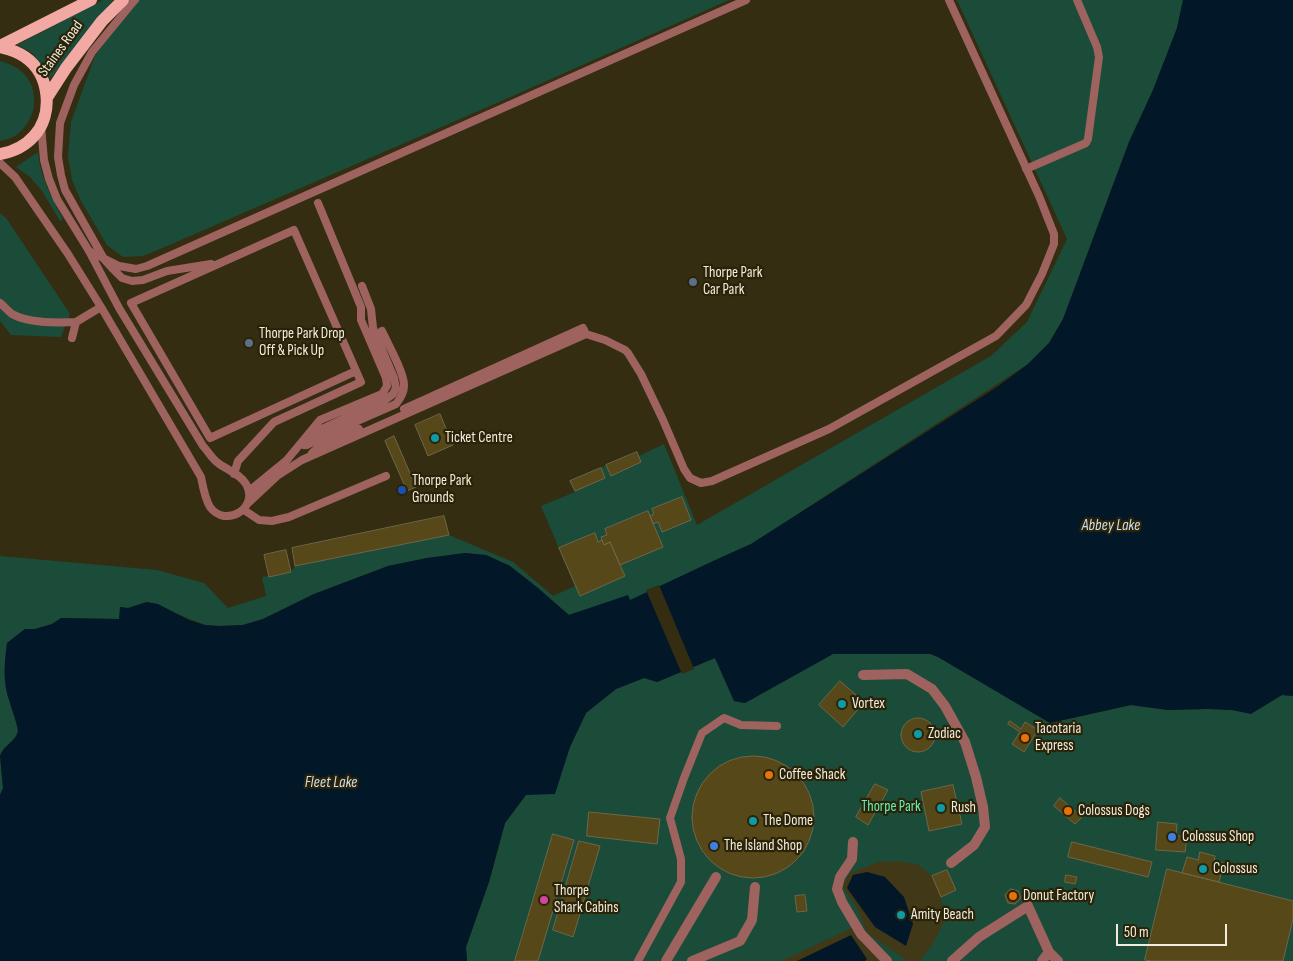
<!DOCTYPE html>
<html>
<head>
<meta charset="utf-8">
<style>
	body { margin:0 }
	#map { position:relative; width:1293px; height:961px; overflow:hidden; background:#342d12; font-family:"Sofia Sans Condensed",sans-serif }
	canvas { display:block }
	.scale { position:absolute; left:1116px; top:924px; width:111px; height:22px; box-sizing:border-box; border:2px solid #f1ecdd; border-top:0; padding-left:6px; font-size:15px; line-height:18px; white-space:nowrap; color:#f1ecdd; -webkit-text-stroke:4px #2a2308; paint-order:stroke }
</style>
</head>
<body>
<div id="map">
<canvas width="1293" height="961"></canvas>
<div class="scale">50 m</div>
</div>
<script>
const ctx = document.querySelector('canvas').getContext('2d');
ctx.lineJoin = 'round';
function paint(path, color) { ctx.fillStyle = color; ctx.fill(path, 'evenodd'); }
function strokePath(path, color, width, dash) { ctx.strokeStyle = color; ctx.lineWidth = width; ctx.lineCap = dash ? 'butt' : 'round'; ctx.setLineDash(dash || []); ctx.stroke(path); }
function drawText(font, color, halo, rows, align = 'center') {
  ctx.font = font + ' "Sofia Sans Condensed",sans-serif'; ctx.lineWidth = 4.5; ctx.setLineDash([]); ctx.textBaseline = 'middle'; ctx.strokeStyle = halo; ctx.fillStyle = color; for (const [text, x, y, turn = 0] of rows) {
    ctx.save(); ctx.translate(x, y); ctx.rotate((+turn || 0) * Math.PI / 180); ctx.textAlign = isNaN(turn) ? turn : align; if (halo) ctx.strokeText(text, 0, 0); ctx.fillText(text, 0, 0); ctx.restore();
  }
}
paint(new Path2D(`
	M103,0H113L50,79L43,66L31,52L17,45Z
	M135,0H729L499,102L167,246L143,256L123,257L107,245L81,201L72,180L68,156L71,122L95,56L112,27Z
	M957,0H1183L1177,28L1153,90L1129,142L1063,319L1049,343L1028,364L770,532L751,544L711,562L694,667L715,658L734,701L745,703L833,654H930L938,657L1050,723L1131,705L1168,710L1208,709L1232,710L1251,713L1282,695L1293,696V961H467L466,947L489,882L505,823L526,795L570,747L586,713L616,689L644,678L657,682L681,672L630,600L628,596L568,615L538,588L510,566L486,555L465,553L427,558L388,566L314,594L263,619L243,625L219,626L205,625L147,602L128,608L120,607V619L61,618L52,624L35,629H25L7,643C5,660 3,676 7,693C9,701 18,726 18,731C16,742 4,745 0,756L3,788L0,795V556L157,570L204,583L228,608L266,596L262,577L291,572L295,566L449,535L513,562L553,596L575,586L541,506L575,492L570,481L637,452L639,456L664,444L697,525L991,356L1027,322L1067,239Z
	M0,61C8,63 15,66 21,71C43,90 36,126 11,138C8,139 4,140 0,141Z
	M38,152C40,176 52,198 63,219L60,221L42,191L30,177L16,167Z
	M0,213L6,218L70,314L61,337L11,335L0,321Z`), '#1b4c39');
paint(new Path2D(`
	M899,861L919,865L932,876L941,897L944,922L932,946L919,961H908L867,933L857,908L842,886L850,873L879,862Z
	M852,928L884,961H781Z`), '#413818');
paint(new Path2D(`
	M1183,0H1293V696L1282,695L1251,714L1232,710L1208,709L1168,710L1131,705L1050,723L938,657L930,654H833L745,703L734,701L715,658L657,682L644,678L616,689L586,713L570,747L555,794L526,795L505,823L489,882L466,947L467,961H0V795L3,788L0,756C3,745 16,742 18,731C18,726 9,701 7,693C3,676 5,660 7,643L25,629H35L52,624L61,618L119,619L120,607L128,608L147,602L158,604L189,620L205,625L219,626L243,625L263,619L314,594L388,566L427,558L465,553L486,555L510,566L538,588L569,615L628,595L630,600L711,562L751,544L997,387L1028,364L1049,343L1063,319L1129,142L1153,90L1177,28Z
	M867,872L885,877L904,897L913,924L906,946L875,927L847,888L853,875Z
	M851,935L867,959L865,961H797Z`), '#021728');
paint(new Path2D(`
	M659,585L694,669L682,674L646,590Z`), '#342d12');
const building = new Path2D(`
	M440,414L453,445L428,456L415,425Z
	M394,436L416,487L407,491L385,441Z
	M637,452L641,462L611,476L606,465Z
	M601,468L605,478L575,491L570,481Z
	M682,497L691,520L662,532L658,522L653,524L650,516L654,514L652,509Z
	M648,511L663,547L620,565L610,542L604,545L602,540L601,537L607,535L605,529Z
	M444,516L449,535L295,566L292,548Z
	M595,533L598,542L602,540L604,545L610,542L625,576L580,596L559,548Z
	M286,550L291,572L269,577L264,555Z
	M840,681L864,702L843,727L819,705Z
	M901 735a17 17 0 1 1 34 0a17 17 0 1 1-34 0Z
	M1010,721L1021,729L1025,722L1038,730L1024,752L1012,744L1020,732L1008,724Z
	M692 817a61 61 0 1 1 122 0a61 61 0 1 1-122 0Z
	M875,784L888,790L868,825L856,817Z
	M953,785L962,824L929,831L921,792Z
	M1060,798L1082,817L1075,824L1054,806Z
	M589,812L660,819L657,844L587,836Z
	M1158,822L1177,824L1176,836H1187L1185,852L1156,850Z
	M553,834L574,840L538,961H515Z
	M579,841L600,846L573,937L553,930Z
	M1072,842L1152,862L1148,877L1068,857Z
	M1200,852L1215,856L1214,861L1224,863L1219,882L1182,873L1187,857L1198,860Z
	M1167,869L1293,901V919L1283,961H1151L1145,960Z
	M947,870L956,890L941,897L932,876Z
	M1066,875L1077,877L1075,884L1065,882Z
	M1011,889L1018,891L1021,898L1015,904L1008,903L1005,895Z
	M805,895L807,911L797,912L795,896Z`);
paint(building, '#564819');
strokePath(building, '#6e664a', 1);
strokePath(new Path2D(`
	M135,0L133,2L92,52L74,85L60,123L58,157L61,175L65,190L104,259L113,269L122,278L132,281L143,280L167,271L211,264
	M0,163L15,177L68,254L101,307L201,477C203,487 205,499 210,507C226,529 260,507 246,484C240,474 227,470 218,463C212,459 208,451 203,446L119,308L89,251L57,199L49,179L44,160L41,126
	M1026,169L1086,143L1088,139L1099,57L1097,47L1077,0
	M89,251L119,266L136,269L147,266L746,0
	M0,303C4,306 8,311 12,314C28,323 58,323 76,322
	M72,338L76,322L101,307
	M404,409L583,328L586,334
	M304,445L322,429L385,400L393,394L396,388L394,378L373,328L371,309L362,286
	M307,445L341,428L396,404C400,399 404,393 404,386C405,374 388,344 382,331
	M312,453L320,446L359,429
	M286,461L320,420L382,394L387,386L386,378L361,320V307L318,203
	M234,474L238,461L274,422L361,382L294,230L131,303L210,438L356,371
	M249,491L288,459
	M247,504L277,476L302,460L586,334L605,340L625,350L628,353L641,374L663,420L684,469L690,478L701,483L712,481L829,429L996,336L1026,305L1042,274L1054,244V234L1039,196L949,0
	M244,510L259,520L272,521L289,517L386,476
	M638,961L681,882V859L670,818L684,778L702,733L724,718L741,725L777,726`), '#9f635f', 8);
strokePath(new Path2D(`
	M863,675L907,674L932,689L945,706L965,742L976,777L983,807L985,827L974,845L951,863
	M853,842L852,859L840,877L837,889L842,902L861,934L887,961
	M666,961L716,877
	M692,961L740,941L752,920L755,887
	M952,961L979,937L1028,906L1049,952L1058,961
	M1042,961L1049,952`), '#9f635f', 10);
strokePath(new Path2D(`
	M0,46L91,0
	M0,47C9,49 17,51 25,57C50,74 54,114 34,136C25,146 13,152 0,154
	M48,96L66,68L102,21L123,0`), '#f2a8a3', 12);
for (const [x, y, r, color] of [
	[693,282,5,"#5c6f8a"],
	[249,343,5,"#5c6f8a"],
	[435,438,5,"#0f9aa8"],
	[402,490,5,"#1a4fb4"],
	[842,704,5,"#0f9aa8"],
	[918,734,5,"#0f9aa8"],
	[1025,738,5,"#e8710a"],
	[769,775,5,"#e8710a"],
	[941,808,5,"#0f9aa8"],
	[1068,811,5,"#e8710a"],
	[753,821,5,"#0f9aa8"],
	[1172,837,5,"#3f7fe0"],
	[714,846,5,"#3f7fe0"],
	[1203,869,5,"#0f9aa8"],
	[1013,896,5,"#e8710a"],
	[544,900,5,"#d1479c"],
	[901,915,5,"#0f9aa8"]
]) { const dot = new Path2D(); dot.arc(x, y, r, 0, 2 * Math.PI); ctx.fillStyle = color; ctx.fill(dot); strokePath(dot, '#2a2308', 2); }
drawText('15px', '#f1ecdd', '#2a2308', [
	["Staines Road",61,49,-54]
]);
drawText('15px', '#f1ecdd', '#2a2308', [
	["Thorpe Park",703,273],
	["Car Park",703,290],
	["Thorpe Park Drop",259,334],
	["Off & Pick Up",259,351],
	["Ticket Centre",445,438],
	["Thorpe Park",412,481],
	["Grounds",412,498],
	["Vortex",852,704],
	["Tacotaria",1035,729],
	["Express",1035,746],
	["Zodiac",928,734],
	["Coffee Shack",779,775],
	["Rush",951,808],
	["Colossus Dogs",1078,811],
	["The Dome",763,821],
	["Colossus Shop",1182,837],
	["The Island Shop",724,846],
	["Colossus",1213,869],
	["Thorpe",554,891],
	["Shark Cabins",554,908],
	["Donut Factory",1023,896],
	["Amity Beach",911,915]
], 'left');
drawText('15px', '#66efb9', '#2a2308', [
	["Thorpe Park",891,807]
]);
drawText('italic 16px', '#ccdeed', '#2a2308', [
	["Abbey Lake",1111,526],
	["Fleet Lake",331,783]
]);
</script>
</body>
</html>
